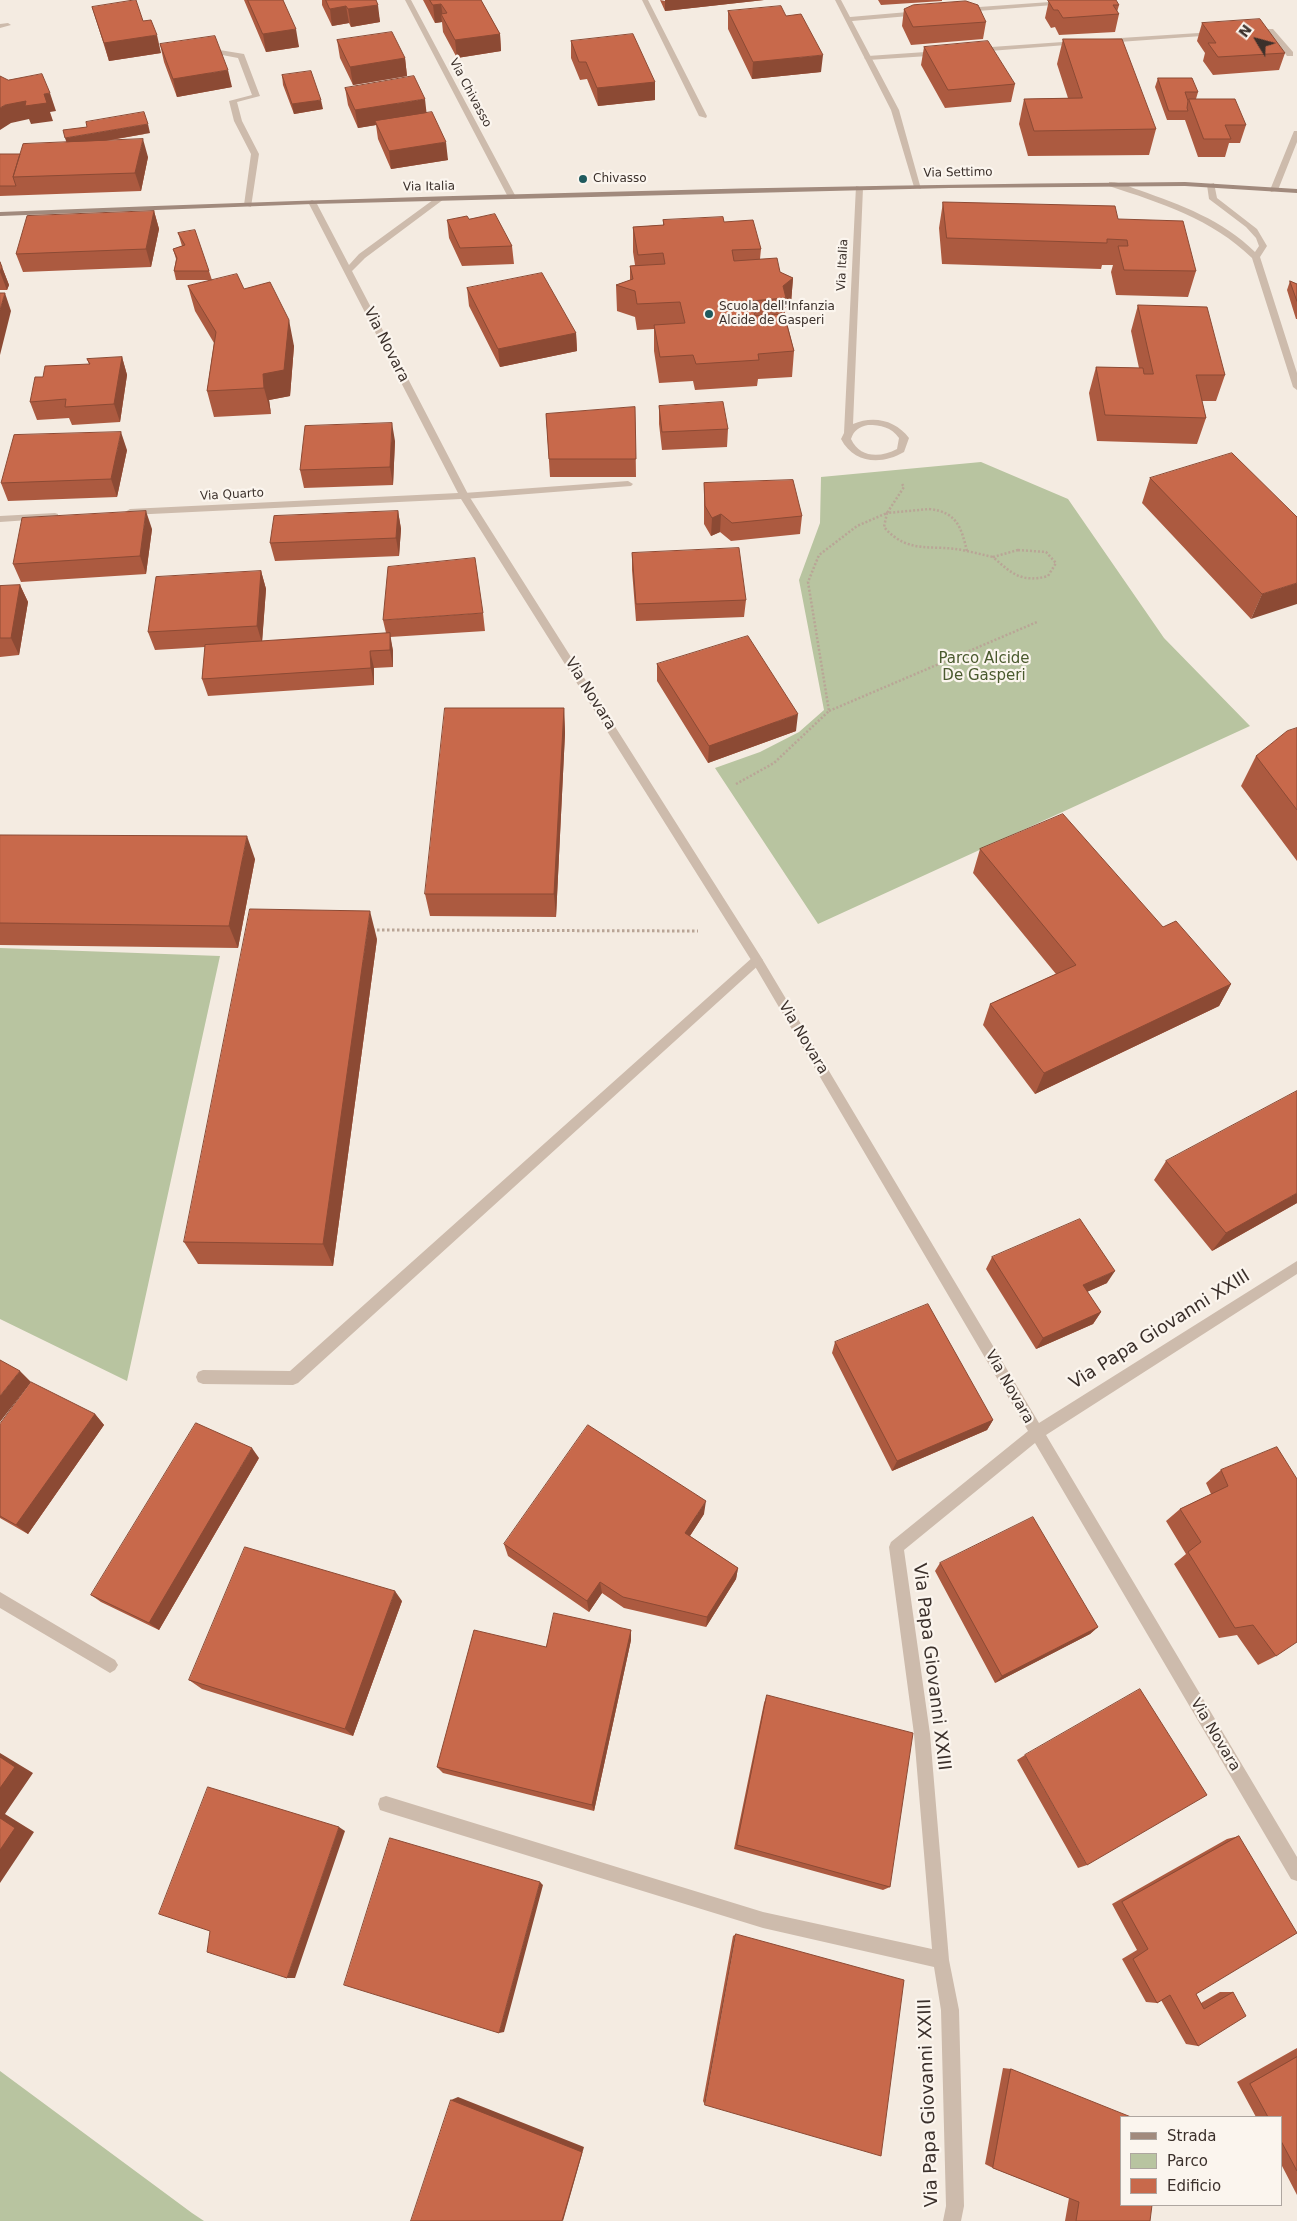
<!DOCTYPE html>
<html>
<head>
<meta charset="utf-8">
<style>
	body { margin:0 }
	#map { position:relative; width:1297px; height:2221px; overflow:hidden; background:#f4ebe1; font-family:"DejaVu Sans",sans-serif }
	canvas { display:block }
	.legend { position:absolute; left:1120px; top:2116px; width:162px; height:90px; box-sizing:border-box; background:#fbf5ee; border:1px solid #aea6a0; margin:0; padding:6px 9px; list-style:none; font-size:15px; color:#3b302b }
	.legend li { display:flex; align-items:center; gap:10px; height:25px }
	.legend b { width:25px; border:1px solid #aea6a0 }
	.north { position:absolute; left:1232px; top:15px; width:50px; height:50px; -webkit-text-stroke:4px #fbf5ee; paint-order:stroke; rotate:307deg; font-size:14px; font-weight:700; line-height:20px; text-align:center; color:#3b302b }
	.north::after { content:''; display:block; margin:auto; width:18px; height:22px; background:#3b302b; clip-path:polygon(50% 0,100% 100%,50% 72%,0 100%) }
</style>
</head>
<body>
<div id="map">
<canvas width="1297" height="2221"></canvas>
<ul class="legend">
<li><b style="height:6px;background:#a18a7d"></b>Strada</li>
<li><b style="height:14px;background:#b8c4a0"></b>Parco</li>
<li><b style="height:14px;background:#c8694b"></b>Edificio</li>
</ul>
<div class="north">N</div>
</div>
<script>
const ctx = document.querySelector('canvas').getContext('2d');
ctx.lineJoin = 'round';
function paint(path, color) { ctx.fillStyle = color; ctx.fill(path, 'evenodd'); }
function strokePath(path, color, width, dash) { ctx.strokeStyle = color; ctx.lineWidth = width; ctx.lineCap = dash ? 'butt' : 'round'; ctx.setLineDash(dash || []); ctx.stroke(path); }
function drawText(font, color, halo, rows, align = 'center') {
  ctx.font = font + ' "DejaVu Sans",sans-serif'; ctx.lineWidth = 4.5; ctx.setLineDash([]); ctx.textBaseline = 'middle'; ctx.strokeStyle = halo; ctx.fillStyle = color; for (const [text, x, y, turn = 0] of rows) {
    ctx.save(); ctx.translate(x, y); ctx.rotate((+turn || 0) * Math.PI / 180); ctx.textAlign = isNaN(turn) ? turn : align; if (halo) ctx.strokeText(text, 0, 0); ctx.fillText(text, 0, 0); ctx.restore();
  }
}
paint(new Path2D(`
	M981,462L1068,499L1164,638L1250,726L818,924L715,768L760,752L799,732L824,710L799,580L820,523L821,477Z
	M0,948L220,956L127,1381L0,1319Z
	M0,2071L192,2213L204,2221H0Z`), '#b8c4a0');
strokePath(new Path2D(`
	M929,509C957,512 961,527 967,551C933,543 909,556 884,527L887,513Z
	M1018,550L1046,552L1056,563L1048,576C1022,583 1012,574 993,557Z
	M967,551L993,557
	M829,711L1037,622
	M736,784L774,763L829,711L808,582L819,555L857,526L887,513L904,487L902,484`), '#b9a596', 2.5, [2, 2]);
strokePath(new Path2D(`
	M372,930L698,931`), '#b9a596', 3, [2.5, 2.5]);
paint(new Path2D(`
	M642,0H648L707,116L706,118L699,116Z
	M0,24L8,23L11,25L0,28Z
	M1273,29L1293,52V56H1287L1269,32L1252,33L1249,31L1252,29Z
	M1214,32L1216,33V35L1105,43L1101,41L1105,39Z
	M1077,41L1081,43L1079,44L977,52L973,50L977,48Z
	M201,47L244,54L260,96L237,102L242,121L259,154L251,207L244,205L251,154L234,121L229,101L252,95L238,58L201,51Z
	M940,51L944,53L943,55L868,60L864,58L868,56Z
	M1294,131H1297V142L1278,190L1271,192L1270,190Z
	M628,481L633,484L631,486L464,499L459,496L464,493Z
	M757,955L763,960L761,963L298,1383L293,1385L203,1384L198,1382L196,1377L198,1372L203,1370L290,1371L753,957Z`), '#cdbbac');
paint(new Path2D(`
	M405,0H411L516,197L515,199L508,197Z
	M835,0H841L850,17L920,11L923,13L920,15L852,21L899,110L921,189L914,187L891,110Z
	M1064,1L1067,3L1066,4L965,12L962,10L965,8Z
	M1109,182C1119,181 1130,187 1139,190C1181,205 1223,220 1255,252L1259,246L1256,238L1246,227L1209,199L1207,185L1214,183L1217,198L1257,229L1267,246L1260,257L1297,373V390L1293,387L1252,258C1212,219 1161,203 1109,186Z
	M856,186L863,188L853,424C873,415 896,420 909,438L904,452C882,465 854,464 841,439L844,433ZM868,425C881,425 891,427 899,438L897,449C880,458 860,458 851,439C854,430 859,427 868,425Z
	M437,197L444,199L365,258L352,271L469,496L761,957L1039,1423L1297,1261V1274L1046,1435L1297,1857V1881L1291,1879L1035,1443L904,1550L930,1734L949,1960L959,2010L964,2206L961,2221H943L946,2206L941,2010L934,1967L763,1928L386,1812L380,1810L378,1804L380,1798L386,1796L763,1912L932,1949L914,1734L889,1547L891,1542L1028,1431L753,963L461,499L130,515L125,512L130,509L458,493L308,202L312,200L316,202L349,265L359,254Z
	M55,513L58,514V518L0,522V516Z
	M0,1592L115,1660L118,1665L115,1670L110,1673L105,1670L0,1608Z`), '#cdbbac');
paint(new Path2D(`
	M1185,182L1297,189V193L1185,186L949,188L312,204L0,216V212C395,196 790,185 1185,182Z`), '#a18a7d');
paint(new Path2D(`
	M244,0H283L299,47L266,52Z
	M322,0H376L380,22L351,27L349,23L332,26L322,5Z
	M423,0H481L500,34L501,51L457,58L443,32L442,22L435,23Z
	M660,0L665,1L764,0L665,11Z
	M878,0H942V1L881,5Z
	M1049,0L1119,5L1117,12L1119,14L1115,32L1059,35L1055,27L1051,28L1045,18Z
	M92,7L143,21L161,53L109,61Z
	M904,9L986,22L983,39L911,45L902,26Z
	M728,11L821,72L752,79L728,29Z
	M1202,23L1285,53L1279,70L1213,75L1203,61L1205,53L1197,41Z
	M1063,39L1156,129L1149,155L1028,156L1019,124L1024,99L1068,98L1057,64Z
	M337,40L405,58L407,76L353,85L340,58Z
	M571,41L655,82V100L598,106L587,79L580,80L571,58Z
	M160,44L232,87L177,97L164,62Z
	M924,47L1015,84L1011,102L945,108L921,65Z
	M282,75L323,109L294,114L283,85Z
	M1158,78L1198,92L1196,99L1246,125L1240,143H1229L1225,157H1198L1185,120H1167L1155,87Z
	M345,88L427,113L448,160L391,169L378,139L376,125L358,128L348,105Z
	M150,133L106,141L148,157L141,191L0,196V154H20L67,142Z
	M943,202L1118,219L1196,271L1188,297L1116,295L1111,272L1113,265H1102L1101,269L942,264L939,228Z
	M154,211L159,229L151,267L23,272L16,254Z
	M469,219L512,246L514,264L462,266L449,238L447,220Z
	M663,220L724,222L761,249L760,259L780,272L793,278L791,303L785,308V315L794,351L792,377L758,379L757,386L695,390L693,381L659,383L654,351V329L637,330L635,317L617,311L616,285L630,280V266L635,265L633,252V227L663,225Z
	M178,233L209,271L212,280L244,289L294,346L290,396L269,400L271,414L214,417L207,391L214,343L195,311L188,286L211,280H176L174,271L176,259L173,249L182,246Z
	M0,262L9,285L7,290H0Z
	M1290,281L1297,284V319H1296L1287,290Z
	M467,288L576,333L577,351L500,367L469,306Z
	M1138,305L1225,375L1216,401H1202L1206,418L1197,444L1097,441L1089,393L1096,367L1139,368L1131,331Z
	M122,357L127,375L120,422L72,425L69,418L37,420L30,402L43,377L89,364L87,359Z
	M659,406L728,429L727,447L662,450L659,424Z
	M635,407L636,477H550L546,414Z
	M395,441L393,485L304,488L300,470Z
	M127,450L117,497L8,501L1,483Z
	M1150,478L1297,517L1251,619L1142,503Z
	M704,483L802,516L800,534L731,541L720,532L711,536L704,524Z
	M398,511L401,529L399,556L275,561L270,543Z
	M152,529L146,574L21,582L13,564Z
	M632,553L746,600L744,617L636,621L632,570Z
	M261,571L266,589L262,641L386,633L383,620L483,613L485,631L390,637L393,651V667L374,668V685L208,696L202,679L205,647L155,650L148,632Z
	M20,585L28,602L19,655L0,657V586Z
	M657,664L796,731L708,763L657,681Z
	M564,708L565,733L556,917L430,916L425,894Z
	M1297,728V861L1241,786L1256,756Z
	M0,835L255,859L238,948L0,945Z
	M980,849L1231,984L1219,1006L1035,1094L983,1025L990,1004L1056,974L973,873Z
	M377,939L333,1266L198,1264L184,1242Z
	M1166,1161L1297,1203L1212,1251L1154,1180Z
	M992,1257L1107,1283L1087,1292L1101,1312L1093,1324L1036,1349L986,1269Z
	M835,1342L993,1420L987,1430L892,1471L832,1353Z
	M95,1414L104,1425L28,1534L0,1518V1424Z
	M1277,1447L1276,1656L1258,1665L1237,1635L1219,1638L1174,1564L1186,1554L1166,1521L1180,1509L1211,1494L1206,1483L1221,1470Z
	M259,1458L159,1630L101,1602L91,1595Z
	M704,1514L690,1536L738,1568L736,1579L706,1627L624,1608L602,1593L589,1612L508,1556L504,1544Z
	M940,1563L1098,1627L1090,1634L995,1683L935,1571Z
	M402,1601L353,1736L202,1689L189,1680Z
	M631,1630V1640L594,1811L443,1773L437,1767L546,1647Z
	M767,1695L890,1887L883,1890L734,1849L764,1703Z
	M1025,1755L1087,1865L1078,1868L1017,1760Z
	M1239,1836L1196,1994L1201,2003L1220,1992H1233L1198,2046L1186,2044L1161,2000L1157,2003L1146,2002L1122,1959L1137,1950L1112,1904L1227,1839Z
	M736,1934L705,2105L703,2101L733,1936Z
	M1297,2048V2195L1281,2164V2117H1256L1237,2082Z
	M1003,2068L1011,2069L1150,2221H1065L1069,2198L993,2168L985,2164Z`), '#ac5a40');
paint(new Path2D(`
	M665,0H764L665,11Z
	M441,4L443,17L441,14L442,22L435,23L433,5Z
	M378,5L380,22L351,27L348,9Z
	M346,6L349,23L332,26L330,9Z
	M296,29L299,47L266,52L263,34Z
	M500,34L501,51L457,58L455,40Z
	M157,35L161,53L109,61L104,43Z
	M823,55L821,72L752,79L753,62Z
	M405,58L407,76L353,85L350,67Z
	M228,70L232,87L177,97L173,79Z
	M655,82V100L598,106L597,88Z
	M50,93L56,111L50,112L53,121L31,124L29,119L11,123L0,130V108L5,105L44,94Z
	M425,99L427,117L375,121L376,125L358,128L355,110Z
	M321,100L323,109L294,114L292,104Z
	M148,124L150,133L68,147L65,138Z
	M143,139L148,157L141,191L135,173Z
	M446,142L448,160L391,169L389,151Z
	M154,211L159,229L151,267L146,249Z
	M2,267L9,285L7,290L0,272Z
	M793,278L791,303L785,308L786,298L783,286Z
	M5,293L11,311L0,355V310Z
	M289,320L294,346L290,396L269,400L271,414L264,388L263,374Z
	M576,333L577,351L500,367L498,349Z
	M122,357L127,375L120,422L114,404Z
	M392,423L395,441L393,485L390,467Z
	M121,432L127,450L117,497L111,479Z
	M146,511L152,529L146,574L140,556Z
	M398,511L401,529L399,556L396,538Z
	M721,514L720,532L711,536L712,518Z
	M261,571L266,589L262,643L257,626Z
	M1297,583V604L1251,619L1262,594Z
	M20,585L28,602L19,655L11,638Z
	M390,633L393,651V667L390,650Z
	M370,651L374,668V685L371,668Z
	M564,708L565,733L556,917L554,894Z
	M798,714L796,731L708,763L709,746Z
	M247,836L255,859L238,948L229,926Z
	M370,911L377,939L333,1266L323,1244Z
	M1231,984L1219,1006L1035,1094L1044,1073Z
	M1297,1193V1203L1212,1251L1226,1233Z
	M1115,1271L1107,1283L1075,1297L1083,1285Z
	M1101,1312L1093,1324L1036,1349L1043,1338Z
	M20,1371L31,1382L0,1422V1396Z
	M95,1414L104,1425L28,1534L16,1525Z
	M993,1420L987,1430L892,1471L897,1461Z
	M252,1448L259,1458L159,1630L149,1623Z
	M706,1501L704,1514L684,1545L685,1533Z
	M738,1568L736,1579L706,1627L707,1617Z
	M600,1582L602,1593L589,1612L587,1601Z
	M395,1591L402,1601L353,1736L345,1729Z
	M1098,1627L1090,1634L995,1683L1002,1676Z
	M631,1630V1640L594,1811L592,1805Z
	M0,1753L33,1773L5,1814L34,1832L0,1883Z
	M339,1827L345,1831L295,1978H287Z
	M540,1882L543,1885L504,2032L499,2033Z
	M458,2097L584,2147L563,2221L451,2100Z`), '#8c4a34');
const building = new Path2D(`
	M136,0L143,21L151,20L157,35L104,43L92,7Z
	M248,0H283L296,29L263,34Z
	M326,0H376L378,5L348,9L346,6L330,9Z
	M430,0H481L500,34L455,40L441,14L447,13L441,4L433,5Z
	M1048,0H1116L1119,5H1113L1119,14L1063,18L1058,10H1054Z
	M966,1L978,5L986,22L913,27L904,9L913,5Z
	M781,6L786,16L801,14L823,55L753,62L728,11Z
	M1260,19L1285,53L1218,57L1208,43H1216L1202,23Z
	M392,32L405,58L350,67L337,40Z
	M633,34L655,82L597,88L586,62H579L571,41Z
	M215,36L228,70L173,79L160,44Z
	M1063,39H1122L1156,129L1034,131L1024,99L1082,98Z
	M988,41L1015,84L948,90L924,47Z
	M311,71L321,100L292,104L282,75Z
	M42,74L50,93L44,94L47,103L25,106L26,101L5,105L0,108V76L8,80Z
	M414,76L425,99L355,110L345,88Z
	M1158,78H1192L1198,92H1185L1188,101L1187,108L1188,111H1169Z
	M1189,99H1235L1246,125H1225L1231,139H1204Z
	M144,112L148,124L65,138L63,130L87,127L86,122Z
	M432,112L446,142L389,151L375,121Z
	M143,139L135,173L13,177L23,144Z
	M0,154H20L13,177L16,186H0Z
	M943,202L1115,206L1118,219L1183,221L1196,271L1124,270L1118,246H1128L1127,240L1107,239V243L947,238Z
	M154,211L146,249L16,254L27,216Z
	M495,214L512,246L460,248L447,220L467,216L469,219Z
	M723,217L724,222L753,220L761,249L732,250L734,261L777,258L780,272L793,278L783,286L786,298L751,301L755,316L784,314L794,351L758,354L759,360L696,364L693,355L660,357L654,325L685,323L680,302L637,304L635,291L616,285L633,279L630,266L665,264L663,253L638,255L633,227L664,225L663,220Z
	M195,230L209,271H174L177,258L173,249L185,245L178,233Z
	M0,262L2,267L0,272Z
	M542,273L576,333L498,349L467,288Z
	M237,274L244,289L270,282L289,320L284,370L263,374L264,388L207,391L216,332L188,286Z
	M1290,281L1297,284V301Z
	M0,293H5L0,310Z
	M1138,305L1207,307L1225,375H1196L1206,418L1105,415L1096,367L1143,368L1144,374H1153Z
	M122,357L114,404L65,407L66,399L30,402L35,377H43L45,366L90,364L87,359Z
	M723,402L728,429L662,432L659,406Z
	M635,407L636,459H549L546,414Z
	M392,423L390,467L300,470L305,426Z
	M121,432L111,479L1,483L14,435Z
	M1232,453L1297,517V583L1262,594L1150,478Z
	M793,480L802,516L732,523L721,514L712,518L705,506L704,483Z
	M146,511L140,556L13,564L22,518Z
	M398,511L396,538L270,543L274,516Z
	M739,548L746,600L636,604L632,553Z
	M475,558L483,613L383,620L388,567Z
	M261,571L257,626L148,632L156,577Z
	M20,585L11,638H0V586Z
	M390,633V650L370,651L371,668L202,679L205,645Z
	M748,636L798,714L709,746L657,664Z
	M445,708H564L554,894H425Z
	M1297,728V810L1256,756L1287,731Z
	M1063,814L1163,927L1176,921L1231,984L1044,1073L990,1004L1076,965L980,849Z
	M0,835L247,836L229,926L0,923Z
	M250,909L370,911L323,1244L184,1242Z
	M1297,1091V1193L1226,1233L1166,1161Z
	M1080,1219L1115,1271L1083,1285L1101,1312L1043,1338L992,1257Z
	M928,1304L993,1420L897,1461L835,1342Z
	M0,1360L20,1371L0,1396Z
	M31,1382L95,1414L16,1525L0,1516V1424Z
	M196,1423L252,1448L149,1623L91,1595Z
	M588,1425L706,1501L685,1533L738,1568L707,1617L623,1597L600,1582L587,1601L504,1544Z
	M1277,1447L1297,1479V1642L1276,1656L1253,1625L1235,1628L1188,1552L1201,1542L1180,1509L1228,1486L1221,1470Z
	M1033,1517L1098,1627L1002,1676L940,1563Z
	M245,1547L395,1591L345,1729L189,1680Z
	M554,1613L631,1630L592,1805L437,1767L474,1630L546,1647Z
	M1140,1689L1207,1795L1087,1865L1025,1755Z
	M767,1695L913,1733L890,1887L737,1845Z
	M0,1757L15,1767L0,1788Z
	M208,1787L339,1827L287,1978L207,1952L210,1931L159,1914Z
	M0,1818L15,1828L0,1850Z
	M1239,1836L1297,1933L1196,1994L1204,2009L1233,1992L1246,2016L1198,2046L1170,1995L1157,2003L1133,1959L1148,1949L1122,1902Z
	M390,1838L540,1882L499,2033L344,1985Z
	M736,1934L904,1980L881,2156L705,2105Z
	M1297,2057V2171L1281,2141V2117H1268L1250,2084Z
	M1011,2069L1131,2117H1121V2205H1152L1150,2221H1076L1079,2202L993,2168Z
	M451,2100L582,2152L562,2221H411Z`);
paint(building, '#c8694b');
strokePath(building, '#8c4a34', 1);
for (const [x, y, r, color] of [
	[583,179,5,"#1f5a5e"],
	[709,314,5,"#1f5a5e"]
]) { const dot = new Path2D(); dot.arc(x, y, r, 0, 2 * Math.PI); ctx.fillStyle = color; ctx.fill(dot); strokePath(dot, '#fbf5ee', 2); }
drawText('12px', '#3b302b', '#fbf5ee', [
	["Via Chivasso",470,93,62],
	["Via Settimo",958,173,-1],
	["Via Italia",429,187,-1],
	["Via Italia",843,265,-87],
	["Via Quarto",232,495,-3]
]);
drawText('12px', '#3b302b', '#fbf5ee', [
	["Chivasso",593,179],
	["Scuola dell'Infanzia",719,307],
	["Alcide de Gasperi",719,321]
], 'left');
drawText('15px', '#3b302b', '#fbf5ee', [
	["Via Novara",386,345,63],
	["Via Novara",590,694,58],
	["Via Novara",803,1038,59],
	["Via Novara",1009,1387,60],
	["Via Novara",1215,1735,59]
]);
drawText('15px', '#4a5a2e', '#fbf5ee', [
	["Parco Alcide",984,659],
	["De Gasperi",984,676]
]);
drawText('18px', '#3b302b', '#fbf5ee', [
	["Via Papa Giovanni XXIII",1160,1330,-32],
	["Via Papa Giovanni XXIII",931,1667,83],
	["Via Papa Giovanni XXIII",929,2103,-92]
]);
</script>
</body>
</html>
